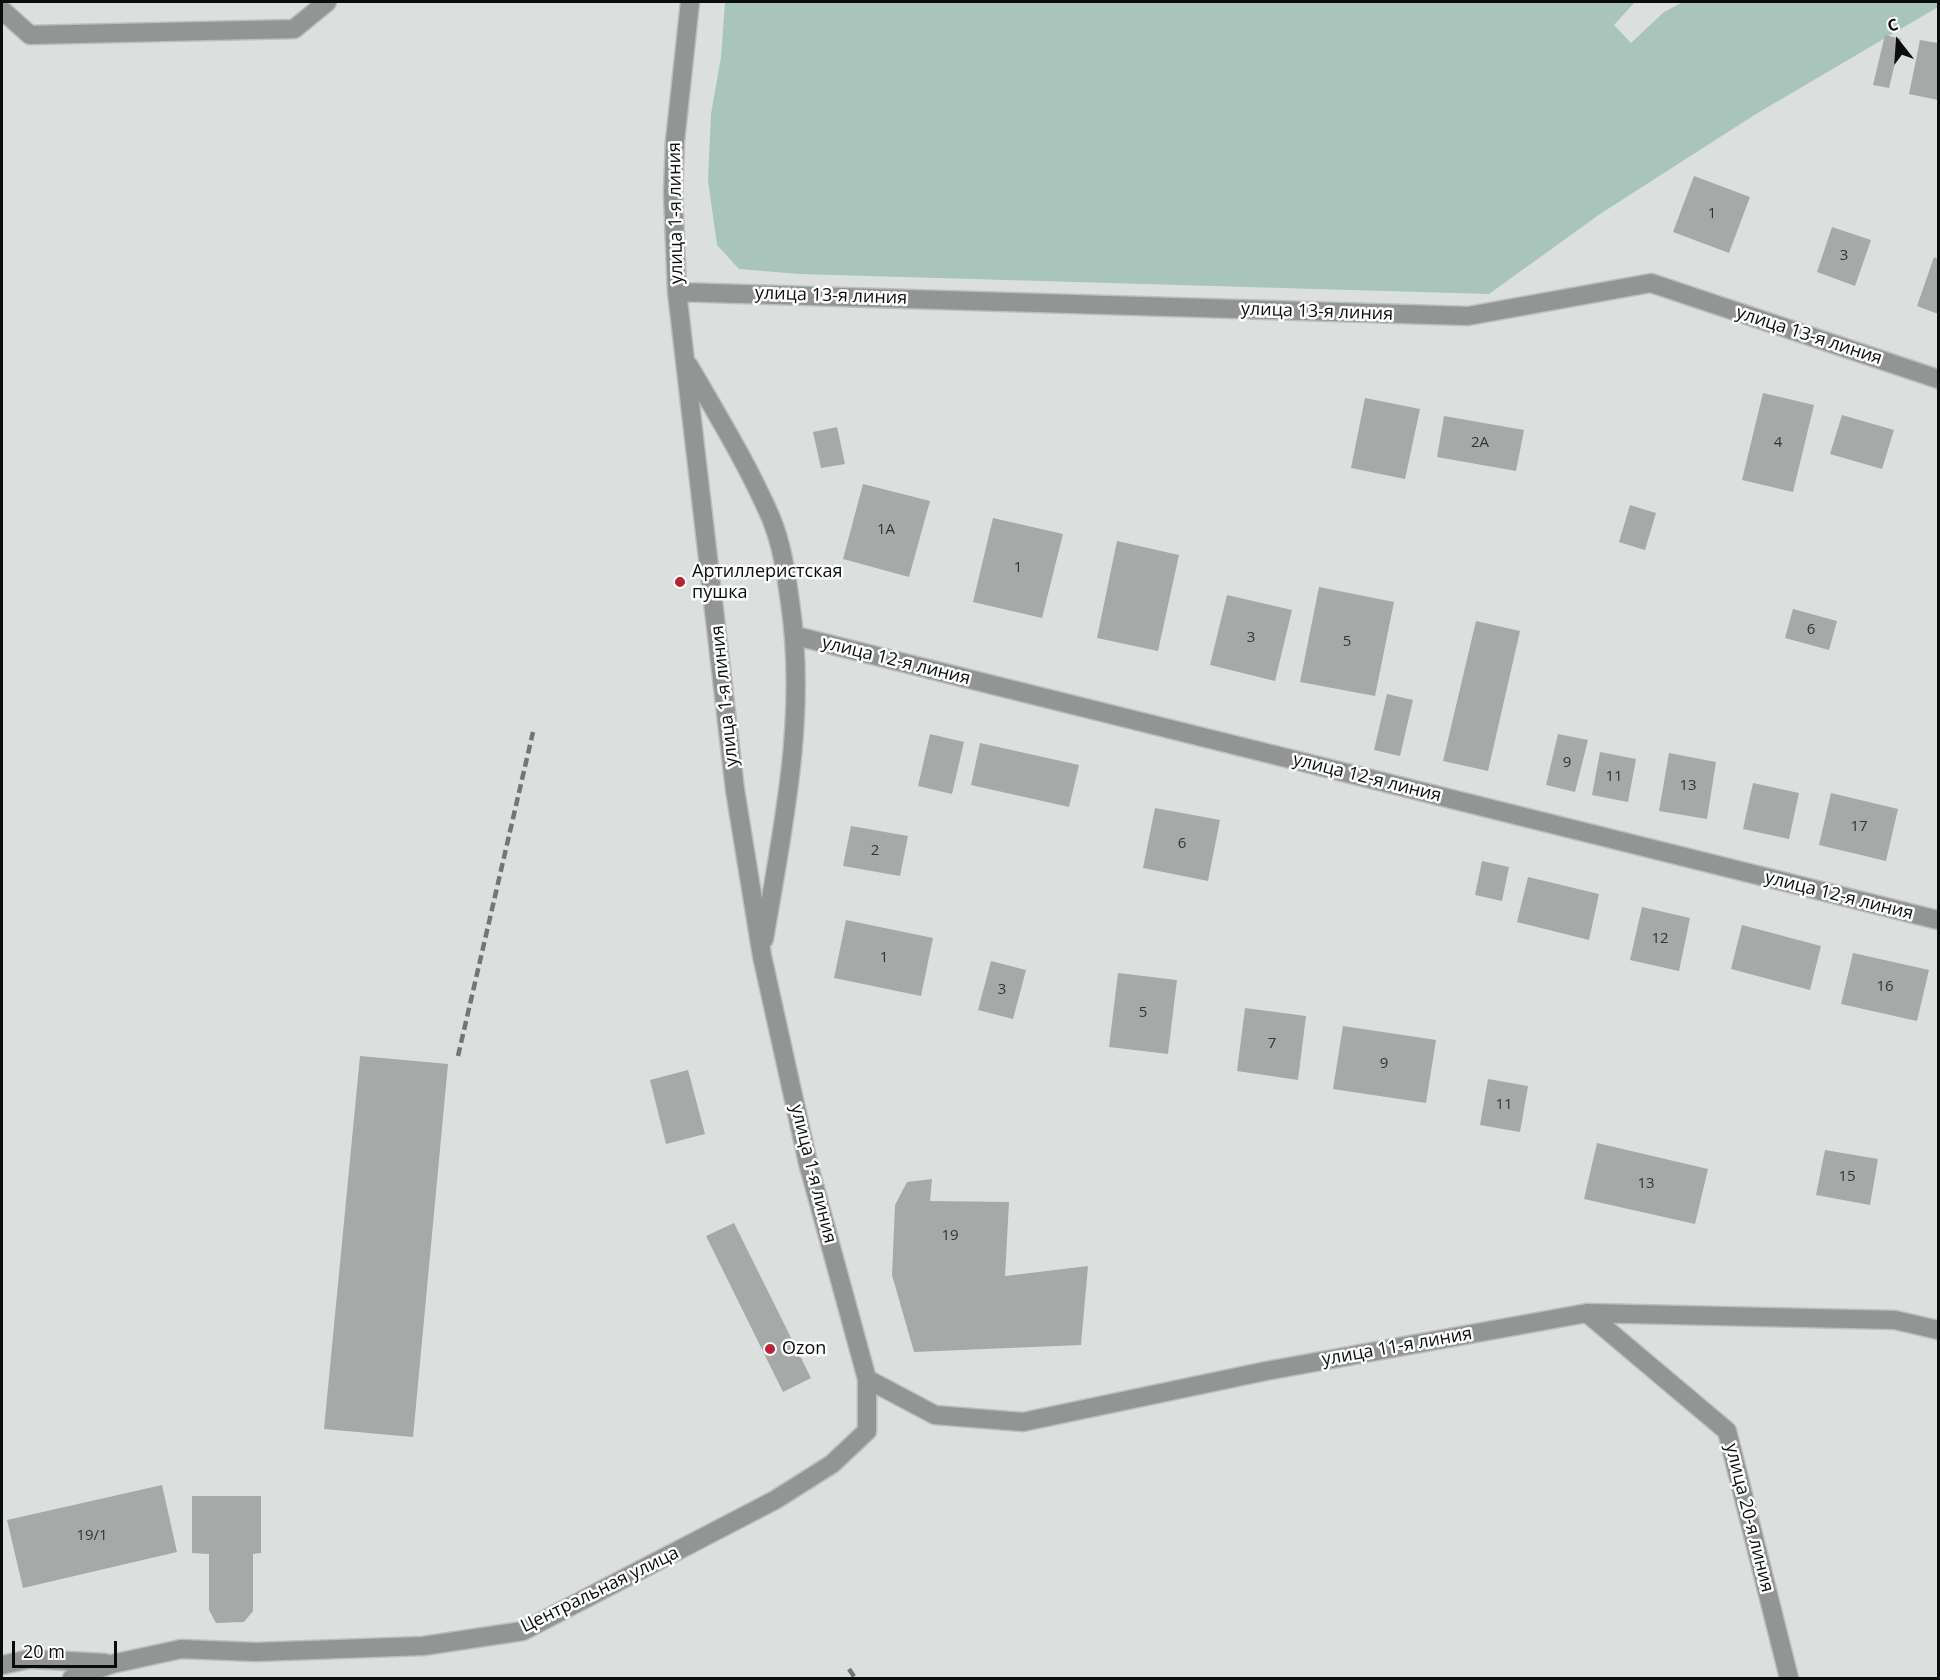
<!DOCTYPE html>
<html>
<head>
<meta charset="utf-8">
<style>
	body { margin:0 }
	#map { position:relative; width:1940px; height:1680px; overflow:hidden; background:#dbe0de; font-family:"Open Sans",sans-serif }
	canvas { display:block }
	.frame { position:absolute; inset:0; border:3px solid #0b0d0c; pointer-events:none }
	.north { position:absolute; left:1868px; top:12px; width:60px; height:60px; -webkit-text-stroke:4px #fff; paint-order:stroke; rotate:343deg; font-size:16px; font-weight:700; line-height:24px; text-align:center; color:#0b0d0c }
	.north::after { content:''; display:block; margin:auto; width:21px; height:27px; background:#0b0d0c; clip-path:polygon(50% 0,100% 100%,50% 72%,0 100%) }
	.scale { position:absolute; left:12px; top:1641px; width:105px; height:27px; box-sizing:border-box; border:3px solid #0b0d0c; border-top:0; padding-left:8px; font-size:18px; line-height:21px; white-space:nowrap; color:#0b0d0c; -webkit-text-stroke:4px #fff; paint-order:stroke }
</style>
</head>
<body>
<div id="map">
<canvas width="1940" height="1680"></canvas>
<div class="frame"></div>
<div class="north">С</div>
<div class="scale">20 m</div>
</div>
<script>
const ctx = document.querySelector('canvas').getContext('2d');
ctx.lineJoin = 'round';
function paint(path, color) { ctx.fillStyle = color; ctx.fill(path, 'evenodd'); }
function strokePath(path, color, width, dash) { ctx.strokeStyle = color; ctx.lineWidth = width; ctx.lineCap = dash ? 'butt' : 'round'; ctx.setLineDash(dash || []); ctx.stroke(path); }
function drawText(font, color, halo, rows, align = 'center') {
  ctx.font = font + ' "Open Sans",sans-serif'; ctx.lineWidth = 5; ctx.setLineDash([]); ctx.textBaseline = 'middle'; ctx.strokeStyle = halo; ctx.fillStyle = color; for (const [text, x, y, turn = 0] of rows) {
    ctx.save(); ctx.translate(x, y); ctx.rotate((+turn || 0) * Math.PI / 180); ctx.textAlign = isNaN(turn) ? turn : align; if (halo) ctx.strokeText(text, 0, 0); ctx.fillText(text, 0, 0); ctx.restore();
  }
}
paint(new Path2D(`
	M725,2H1635L1614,25L1631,43L1664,12L1683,2H1938V7L1756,114L1600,214L1489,294L799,274L739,269L717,245L708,180L711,114L721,57Z`), '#a9c4ba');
paint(new Path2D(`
	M1885,35L1901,39L1889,88L1873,85Z
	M1920,40L1938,43V100L1909,94Z
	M1694,176L1750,197L1729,253L1673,232Z
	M1832,227L1871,240L1855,286L1817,272Z
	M1934,257L1938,259V314L1917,306Z
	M1763,393L1814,405L1793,492L1742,480Z
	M1365,398L1420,409L1405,479L1351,468Z
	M1842,415L1894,430L1882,469L1830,454Z
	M1444,416L1524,430L1516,471L1437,457Z
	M837,427L845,464L821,468L813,432Z
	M863,484L930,501L909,577L843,559Z
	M1630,505L1656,513L1645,550L1619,542Z
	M993,518L1063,534L1042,618L973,602Z
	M1117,541L1179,555L1158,651L1097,638Z
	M1319,587L1394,602L1375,696L1300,682Z
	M1227,595L1292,610L1275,681L1210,665Z
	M1793,609L1837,621L1829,650L1785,638Z
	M1476,621L1520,631L1488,771L1443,761Z
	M1387,694L1413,700L1400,756L1374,750Z
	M930,734L964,742L952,794L918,786Z
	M1558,734L1588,740L1575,792L1546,785Z
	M980,743L1079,765L1069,807L971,785Z
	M1600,752L1636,759L1628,802L1592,795Z
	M1669,753L1716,762L1707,819L1659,811Z
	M1753,783L1799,793L1789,839L1743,829Z
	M1831,793L1898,809L1886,861L1819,845Z
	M1155,808L1220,820L1208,881L1143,868Z
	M851,826L908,836L900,876L843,866Z
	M1482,861L1509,867L1502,901L1475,895Z
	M1528,877L1599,894L1589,940L1517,922Z
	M1642,907L1690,918L1679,971L1630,960Z
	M846,920L933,938L921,996L834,978Z
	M1742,925L1821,946L1810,990L1731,969Z
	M1853,953L1929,970L1917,1021L1841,1004Z
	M991,961L1026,970L1013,1019L978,1010Z
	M1118,973L1177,980L1168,1054L1109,1047Z
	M1245,1008L1306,1016L1298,1080L1237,1071Z
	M1343,1026L1436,1040L1426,1103L1333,1089Z
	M360,1056L448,1064L413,1437L324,1429Z
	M688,1070L705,1134L666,1144L650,1080Z
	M1488,1079L1528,1086L1520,1132L1480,1125Z
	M1597,1143L1708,1169L1695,1224L1584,1199Z
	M1825,1150L1878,1159L1870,1205L1816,1195Z
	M932,1179L930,1201L1009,1202L1005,1276L1088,1266L1081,1345L914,1352L892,1275L895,1205L907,1182Z
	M734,1223L811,1378L783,1392L706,1236Z
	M162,1485L177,1552L23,1588L7,1520Z
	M192,1496H261V1553L253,1554V1611L244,1622L216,1623L209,1610V1554L192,1553Z`), '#a5aaa8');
const minor = new Path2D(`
	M2,10L30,35L294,29L327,2
	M677,292L1468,316L1651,283L1938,379
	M689,366C718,416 748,465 771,518C782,545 786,573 790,602C807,716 783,827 764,939
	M796,636L1938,920
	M1587,1313L1727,1431L1789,1678
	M867,1379L935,1415L1023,1422L1266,1371L1587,1313L1895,1320L1938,1330
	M2,1665L30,1659L105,1663
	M72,1678L112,1664L181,1649L256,1652L423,1646L523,1631L775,1500L832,1464L867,1431V1379L808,1163L762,956L735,790L677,292L673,193L675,141L690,2`);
strokePath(minor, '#babebc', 21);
strokePath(minor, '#939594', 18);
strokePath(new Path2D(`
	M458,1056L533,732
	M849,1669L855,1678`), '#727674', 4.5, [9, 4.5]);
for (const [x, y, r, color] of [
	[680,582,6,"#b82636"],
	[770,1349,6,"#b82636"]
]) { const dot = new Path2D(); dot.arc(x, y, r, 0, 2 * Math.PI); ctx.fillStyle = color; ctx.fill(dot); strokePath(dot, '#fff', 2); }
drawText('15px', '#323433', null, [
	["1",1712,214],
	["3",1844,256],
	["2А",1480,443],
	["4",1778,443],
	["1А",886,530],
	["1",1018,568],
	["6",1811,630],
	["3",1251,638],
	["5",1347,642],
	["9",1567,763],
	["11",1614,777],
	["13",1688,786],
	["17",1859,827],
	["6",1182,844],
	["2",875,851],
	["12",1660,939],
	["1",884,958],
	["16",1885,987],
	["3",1002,990],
	["5",1143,1013],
	["7",1272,1044],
	["9",1384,1064],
	["11",1504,1105],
	["15",1847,1177],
	["13",1646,1184],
	["19",950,1236],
	["19/1",92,1536]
]);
drawText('18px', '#0b0d0c', '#fff', [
	["улица 1-я линия",676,213,-91],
	["улица 13-я линия",831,296,2],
	["улица 13-я линия",1317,312,2],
	["улица 13-я линия",1809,336,18],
	["улица 12-я линия",896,661,14],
	["улица 1-я линия",725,696,-96],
	["улица 12-я линия",1367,778,14],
	["улица 12-я линия",1839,896,14],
	["улица 1-я линия",813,1174,76],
	["улица 11-я линия",1397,1347,-10],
	["улица 20-я линия",1749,1518,76],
	["Центральная улица",600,1590,-26]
]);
drawText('18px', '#0b0d0c', '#fff', [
	["Артиллеристская",692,572],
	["пушка",692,593],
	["Ozon",782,1349]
], 'left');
</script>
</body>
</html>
